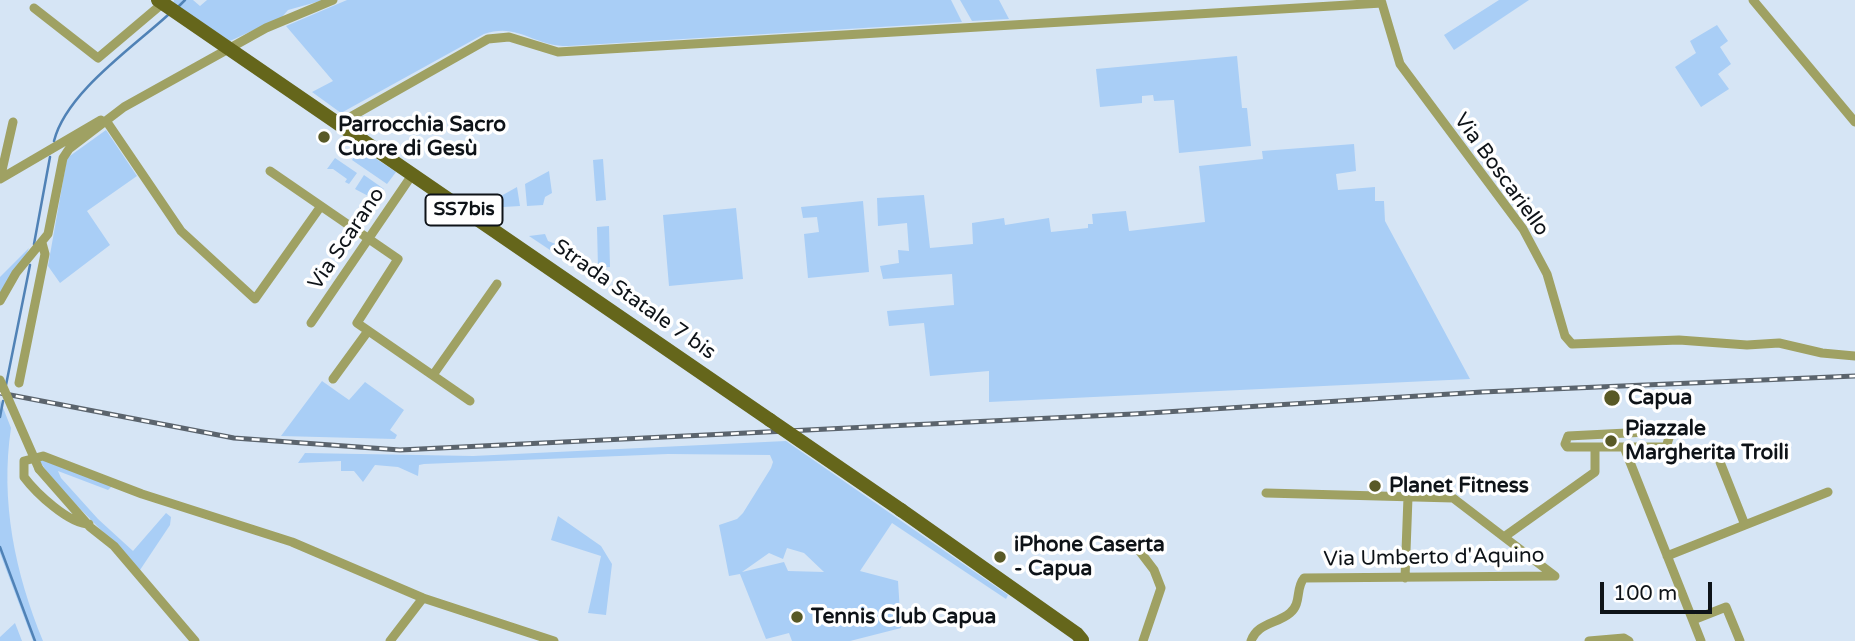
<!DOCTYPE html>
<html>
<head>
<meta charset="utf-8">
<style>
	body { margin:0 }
	#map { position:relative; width:1855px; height:641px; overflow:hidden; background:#d6e5f5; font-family:"Varela Round",sans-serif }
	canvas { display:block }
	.scale { position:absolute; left:1600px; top:582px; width:112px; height:32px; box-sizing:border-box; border:4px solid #0e1318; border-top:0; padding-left:9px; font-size:21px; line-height:24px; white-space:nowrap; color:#0e1318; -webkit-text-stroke:5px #fff; paint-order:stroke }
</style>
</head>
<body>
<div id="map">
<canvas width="1855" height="641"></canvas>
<div class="scale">100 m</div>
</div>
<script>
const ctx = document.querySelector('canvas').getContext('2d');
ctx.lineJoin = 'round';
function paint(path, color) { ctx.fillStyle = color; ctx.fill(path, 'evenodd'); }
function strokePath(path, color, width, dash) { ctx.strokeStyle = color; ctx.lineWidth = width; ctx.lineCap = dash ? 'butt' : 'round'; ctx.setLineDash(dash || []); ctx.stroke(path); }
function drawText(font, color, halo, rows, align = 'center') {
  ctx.font = font + ' "Varela Round",sans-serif'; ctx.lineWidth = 7; ctx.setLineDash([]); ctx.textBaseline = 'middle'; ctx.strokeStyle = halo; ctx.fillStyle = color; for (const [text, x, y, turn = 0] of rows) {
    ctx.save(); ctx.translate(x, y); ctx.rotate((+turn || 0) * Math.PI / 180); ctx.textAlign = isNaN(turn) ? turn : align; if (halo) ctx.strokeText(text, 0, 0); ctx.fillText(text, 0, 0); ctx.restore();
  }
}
paint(new Path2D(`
	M174,0H193L200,6L207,0H324L288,10L282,17L230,41L173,3Z
	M347,0H951L962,22L568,46C532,46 518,22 484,34L341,113L312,92L333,81L286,26Z
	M960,0H999L1009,19L972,21Z
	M1499,0H1529L1454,50L1444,35Z
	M1717,25L1728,41L1720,47L1731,64L1718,74L1729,89L1701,107L1675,67L1696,53L1690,41Z
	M1237,56L1242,108H1247L1251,146L1179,153L1174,100L1154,101L1153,95L1142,96V103L1100,107L1096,69Z
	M106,130L137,176L87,211L110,245L60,283L48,266L67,158Z
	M1354,144L1356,171L1336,174L1338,190L1375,187V201H1384L1385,221L1470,379L989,402V371L930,376L924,323L889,326L887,311L954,305L952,274L883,279L880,266L899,263L898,250L909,251L907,223L878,226L877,198L924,195L930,248L973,244L972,223L1004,218L1005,225L1049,218L1051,232L1088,228V224H1093L1092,214L1126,211L1129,231L1205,222L1199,166L1263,159L1262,151Z
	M360,148L396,172L387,184L352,160Z
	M335,158L357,173L349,184L345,182L347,179L333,169H327Z
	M603,159L606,200L596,201L593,160Z
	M549,171L552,193L545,197L543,205L527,206L525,184Z
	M364,175L384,189L374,203L370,201L372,198L355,189Z
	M517,187L520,206L486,208L485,205Z
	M863,201L869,272L808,278L804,234L819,232L817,217L803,218L801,207Z
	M736,208L743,279L669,286L663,215Z
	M609,226L610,267L598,268L597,227Z
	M545,234L548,241L558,245L559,256L529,236Z
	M29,248L26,255L0,294V277Z
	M322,381L349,400L365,382L404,410L390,430L397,435L395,439L281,436Z
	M0,400L11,428C0,501 15,573 43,641H33L0,553Z
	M786,441L1008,595L1006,599L892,523L860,571L898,581L901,628L850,641H792L789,633L766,639L740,574L729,576L719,525L737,519L743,513L771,468L773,462L770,455L668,454L424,464L419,465L418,476L398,467L375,465L363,482L354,471H341V461L298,463L305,453L473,456ZM787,548L804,553L824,572L788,571L784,562L742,572L769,553L783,559Z
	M42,459L113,485L108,490L58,471L61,478L98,519L133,551L166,513L171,517L170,525L140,570L53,481L39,460Z
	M558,516L601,546L612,564L606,615L588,613L601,556L551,540Z
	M15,623L22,641H0V637Z`), '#a9cef6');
strokePath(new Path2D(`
	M179,6L185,0
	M54,141C66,93 132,48 168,15
	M34,244L50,157
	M6,385L30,265
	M0,417L3,401
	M0,547L35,641`), '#5082b6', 2.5);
strokePath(new Path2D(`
	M1381,0L1400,64L1523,229L1547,274L1565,336L1572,344L1679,340L1747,345L1779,343L1822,353L1855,356
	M1753,0L1855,122
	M34,8L98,58L163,3
	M107,122L181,231L255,299L321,206
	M338,124L488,39L509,37L558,52L1382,3
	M270,171L398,259L357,323L470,401
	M0,179L101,120
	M0,179L13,122
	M0,301L16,273L48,234L63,158L69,149L124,107L266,28L333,0
	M311,323L412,175
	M433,375L497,284
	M333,379L368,331
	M19,383L45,254L42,243
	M1666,431L1669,438L1666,447H1567L1565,444L1568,436Z
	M1624,447L1701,641
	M1720,462L1745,525
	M39,469L90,527L114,546L195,641
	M89,524C69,524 36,493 24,477V461L43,456L142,494L292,542L423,598L554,641
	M1504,537L1595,472V447
	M1135,545L1154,570L1161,588L1143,641
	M1667,556L1828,492
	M1405,578L1408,497
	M1693,620L1726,607L1740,641
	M390,641L423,598
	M1251,641C1257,623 1277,624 1290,613C1302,603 1295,589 1304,578L1555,576L1453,498L1266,493
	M1589,641L1624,638L1629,641`), '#9fa163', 9);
strokePath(new Path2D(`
	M158,0L770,420
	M901,510L1077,634L1082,640`), '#65661b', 14);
const rail = new Path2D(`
	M0,393L234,438L400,450L1133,414L1482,392L1855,376`);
strokePath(rail, '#5b646d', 5);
strokePath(rail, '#fff', 2.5, [8]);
strokePath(new Path2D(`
	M0,380L39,469`), '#9fa163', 9);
strokePath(new Path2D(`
	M770,420L901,510`), '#65661b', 14);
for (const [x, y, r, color] of [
	[324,137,7,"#585926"],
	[1612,398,9,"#585926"],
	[1611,441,7,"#585926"],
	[1375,486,7,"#585926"],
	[1000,557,7,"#585926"],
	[797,617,7,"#585926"]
]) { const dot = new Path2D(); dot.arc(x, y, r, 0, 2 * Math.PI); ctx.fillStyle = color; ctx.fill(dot); strokePath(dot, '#fff', 2.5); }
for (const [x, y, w] of [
	[464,210,77]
]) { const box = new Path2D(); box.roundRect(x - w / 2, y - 15.5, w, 31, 5); ctx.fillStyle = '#fff'; ctx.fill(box); strokePath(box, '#0e1318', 2); }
drawText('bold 19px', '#0e1318', null, [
	["SS7bis",464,210]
]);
drawText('bold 21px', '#0e1318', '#fff', [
	["Parrocchia Sacro",338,125],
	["Cuore di Gesù",338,149],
	["Capua",1628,398],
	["Piazzale",1625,429],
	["Margherita Troili",1625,453],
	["Planet Fitness",1389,486],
	["iPhone Caserta",1014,545],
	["- Capua",1014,569],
	["Tennis Club Capua",811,617]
], 'left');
drawText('21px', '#0e1318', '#fff', [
	["Via Boscariello",1501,175,54],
	["Via Scarano",347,239,-56],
	["Strada Statale 7 bis",634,300,35],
	["Via Umberto d'Aquino",1434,558,-1]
]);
</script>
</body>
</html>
